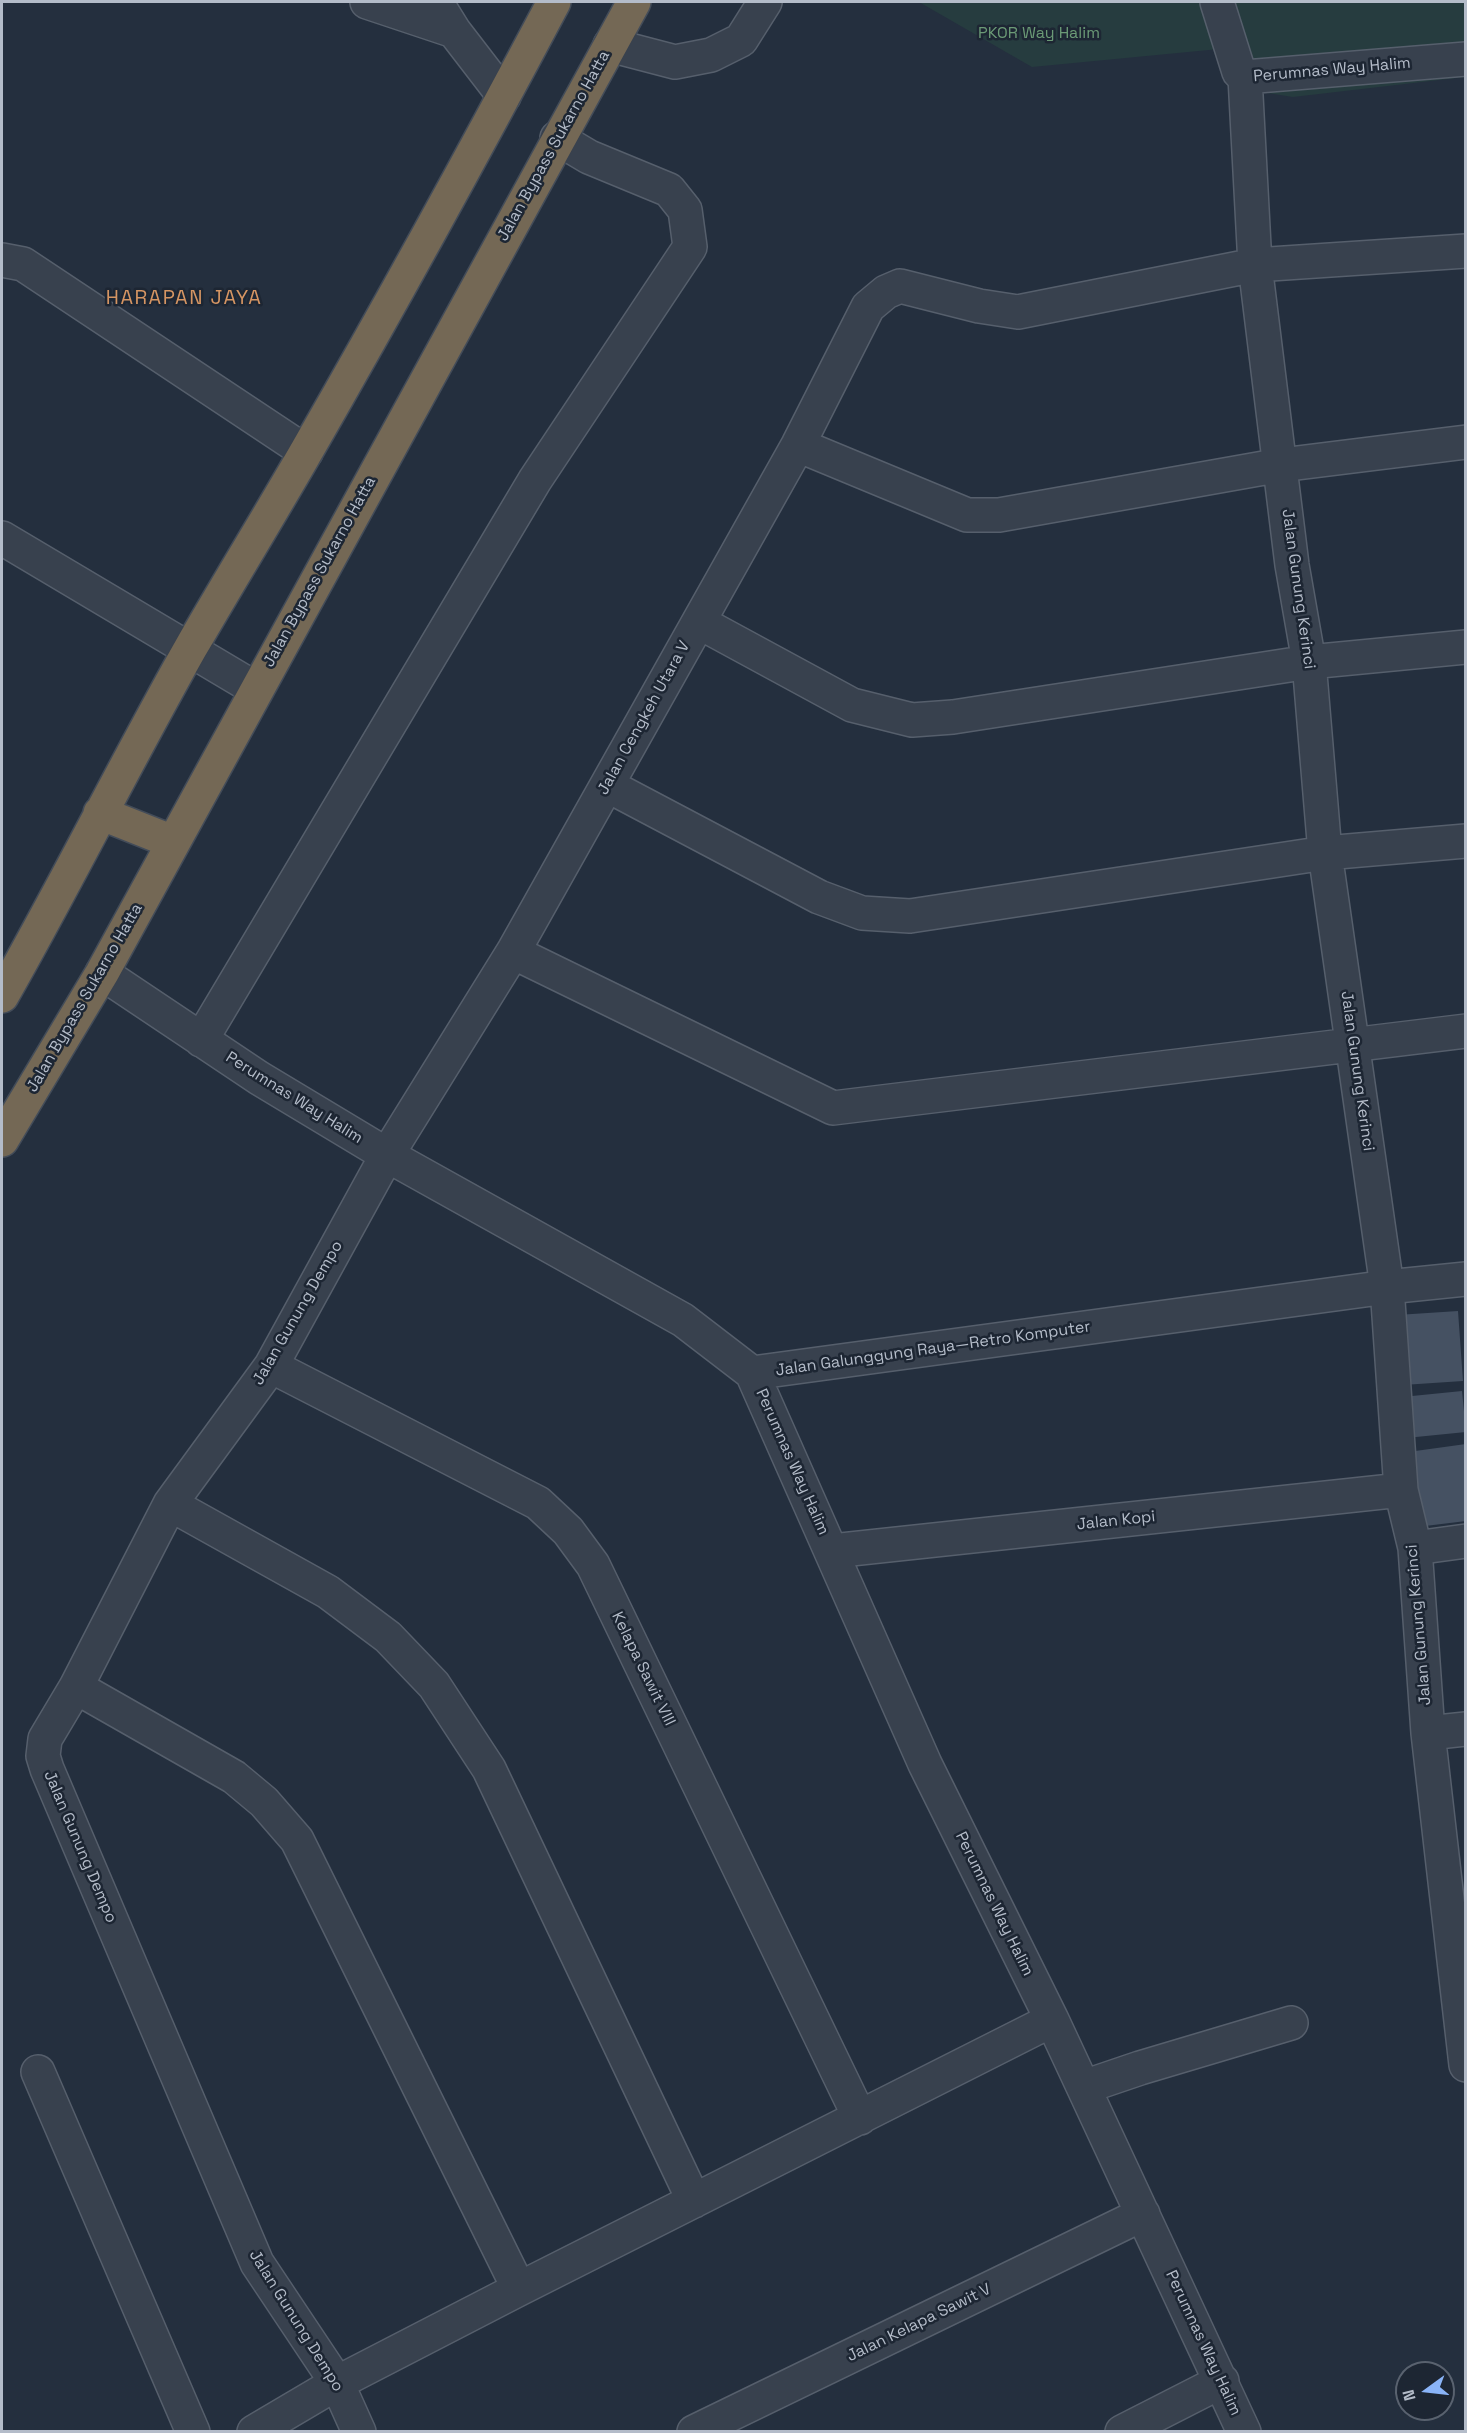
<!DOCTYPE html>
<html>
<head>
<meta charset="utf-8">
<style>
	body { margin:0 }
	#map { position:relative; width:1467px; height:2433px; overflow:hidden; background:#242f3e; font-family:"Space Grotesk",sans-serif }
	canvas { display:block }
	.frame { position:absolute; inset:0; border:3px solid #b4bcc9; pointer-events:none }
	.north { position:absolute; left:1395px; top:2361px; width:60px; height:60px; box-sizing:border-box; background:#1d2633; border:2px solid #59626f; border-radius:50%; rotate:255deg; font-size:16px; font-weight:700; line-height:24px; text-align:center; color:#b4bcc9 }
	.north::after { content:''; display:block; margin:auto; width:21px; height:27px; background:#8ab4f8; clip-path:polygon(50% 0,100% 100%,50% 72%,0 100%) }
</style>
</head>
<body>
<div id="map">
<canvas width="1467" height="2433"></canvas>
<div class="frame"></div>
<div class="north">N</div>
</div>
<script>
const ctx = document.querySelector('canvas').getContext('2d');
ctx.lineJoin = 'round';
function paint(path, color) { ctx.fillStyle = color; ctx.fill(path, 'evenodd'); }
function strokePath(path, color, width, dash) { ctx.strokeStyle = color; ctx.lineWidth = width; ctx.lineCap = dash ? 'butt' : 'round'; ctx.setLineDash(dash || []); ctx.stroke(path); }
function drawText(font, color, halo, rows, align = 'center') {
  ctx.font = font + ' "Space Grotesk",sans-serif'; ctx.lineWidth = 5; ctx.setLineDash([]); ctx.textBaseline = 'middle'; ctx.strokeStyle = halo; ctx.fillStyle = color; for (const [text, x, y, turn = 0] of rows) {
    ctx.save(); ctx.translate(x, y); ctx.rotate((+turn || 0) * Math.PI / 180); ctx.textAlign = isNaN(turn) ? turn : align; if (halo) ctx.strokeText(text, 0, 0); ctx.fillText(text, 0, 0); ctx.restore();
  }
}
paint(new Path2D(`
	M919,2H1465V77L1293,97L1261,92L1240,47L1032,67Z`), '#263c3f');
paint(new Path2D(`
	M1458,1311L1463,1381L1403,1385L1397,1315Z
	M1462,1391L1466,1432L1406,1438L1402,1397Z
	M1466,1444V1521L1417,1527L1408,1452Z`), '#455162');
const minor = new Path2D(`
	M367,2L454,31
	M436,2L454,31L504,96
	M1217,2L1239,72L1245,77L1466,59
	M610,45L675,62L711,55L741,40L765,2
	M1245,77L1255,265L1292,565L1309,662L1325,853L1387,1287L1401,1490L1415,1548L1428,1733L1466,2065
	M2,260L23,264L306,452
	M798,445L967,515H999L1281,465L1466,442
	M2,538L256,689
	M699,622L852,705L912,720L953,717L1309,662L1466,647
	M607,785L819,897L862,913L910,916L1325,853L1466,841
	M513,952L833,1108L1466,1031
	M102,973L259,1078L387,1155L683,1320L752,1373L1387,1287L1466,1279
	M201,1040L535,480L690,247L685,210L669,190L589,157L557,138
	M271,1366L538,1503L568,1531L593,1565L860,2118
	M752,1373L925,1764L1052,2020L1244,2432
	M170,1504L328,1592L388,1637L434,1685L489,1769L694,2201
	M1415,1548L1466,1541
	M832,1551L1401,1490
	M76,1687L234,1777L264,1802L297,1840L519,2289
	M1428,1733L1466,1729
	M38,2072L193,2432
	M1084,2087L1140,2068L1291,2023
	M254,2432L337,2383L519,2289L1052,2020
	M359,2432L337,2383L257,2263L47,1769L43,1756L45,1739L76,1687L170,1504L271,1366L387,1155L513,952L798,445L868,307L886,292L900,286L979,306L1018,312L1255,265L1466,251
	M694,2432L1143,2214
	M1122,2432L1222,2381`);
const highway = new Path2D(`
	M100,813L173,842
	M2,996C67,882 125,764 190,649C228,583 268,518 306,452C391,304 474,153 554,2
	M2,1140L102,973L634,2`);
strokePath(minor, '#565f6c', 36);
strokePath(highway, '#434c59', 36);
strokePath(minor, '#38414e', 33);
strokePath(highway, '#746855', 33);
drawText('16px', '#6b9a76', '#1d2633', [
	["PKOR Way Halim",1039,34]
]);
drawText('16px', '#b4bcc9', '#1d2633', [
	["Perumnas Way Halim",1332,70,-5],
	["Jalan Bypass Sukarno Hatta",554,146,-61],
	["Jalan Bypass Sukarno Hatta",320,572,-61],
	["Jalan Gunung Kerinci",1298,589,82],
	["Jalan Cengkeh Utara V",644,718,-61],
	["Jalan Bypass Sukarno Hatta",85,998,-60],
	["Jalan Gunung Kerinci",1357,1071,82],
	["Perumnas Way Halim",294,1098,32],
	["Jalan Gunung Dempo",298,1313,-60],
	["Jalan Galunggung Raya—Retro Komputer",933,1349,-8],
	["Perumnas Way Halim",792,1462,66],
	["Jalan Kopi",1116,1521,-6],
	["Jalan Gunung Kerinci",1419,1625,-95],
	["Kelapa Sawit VIII",643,1669,64],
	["Jalan Gunung Dempo",80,1847,67],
	["Perumnas Way Halim",994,1904,64],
	["Jalan Gunung Dempo",296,2321,58],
	["Jalan Kelapa Sawit V",919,2323,-26],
	["Perumnas Way Halim",1203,2343,65]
]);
ctx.letterSpacing = '1.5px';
drawText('20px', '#d59563', '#1d2633', [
	["HARAPAN JAYA",184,299]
]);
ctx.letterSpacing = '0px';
</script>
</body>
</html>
